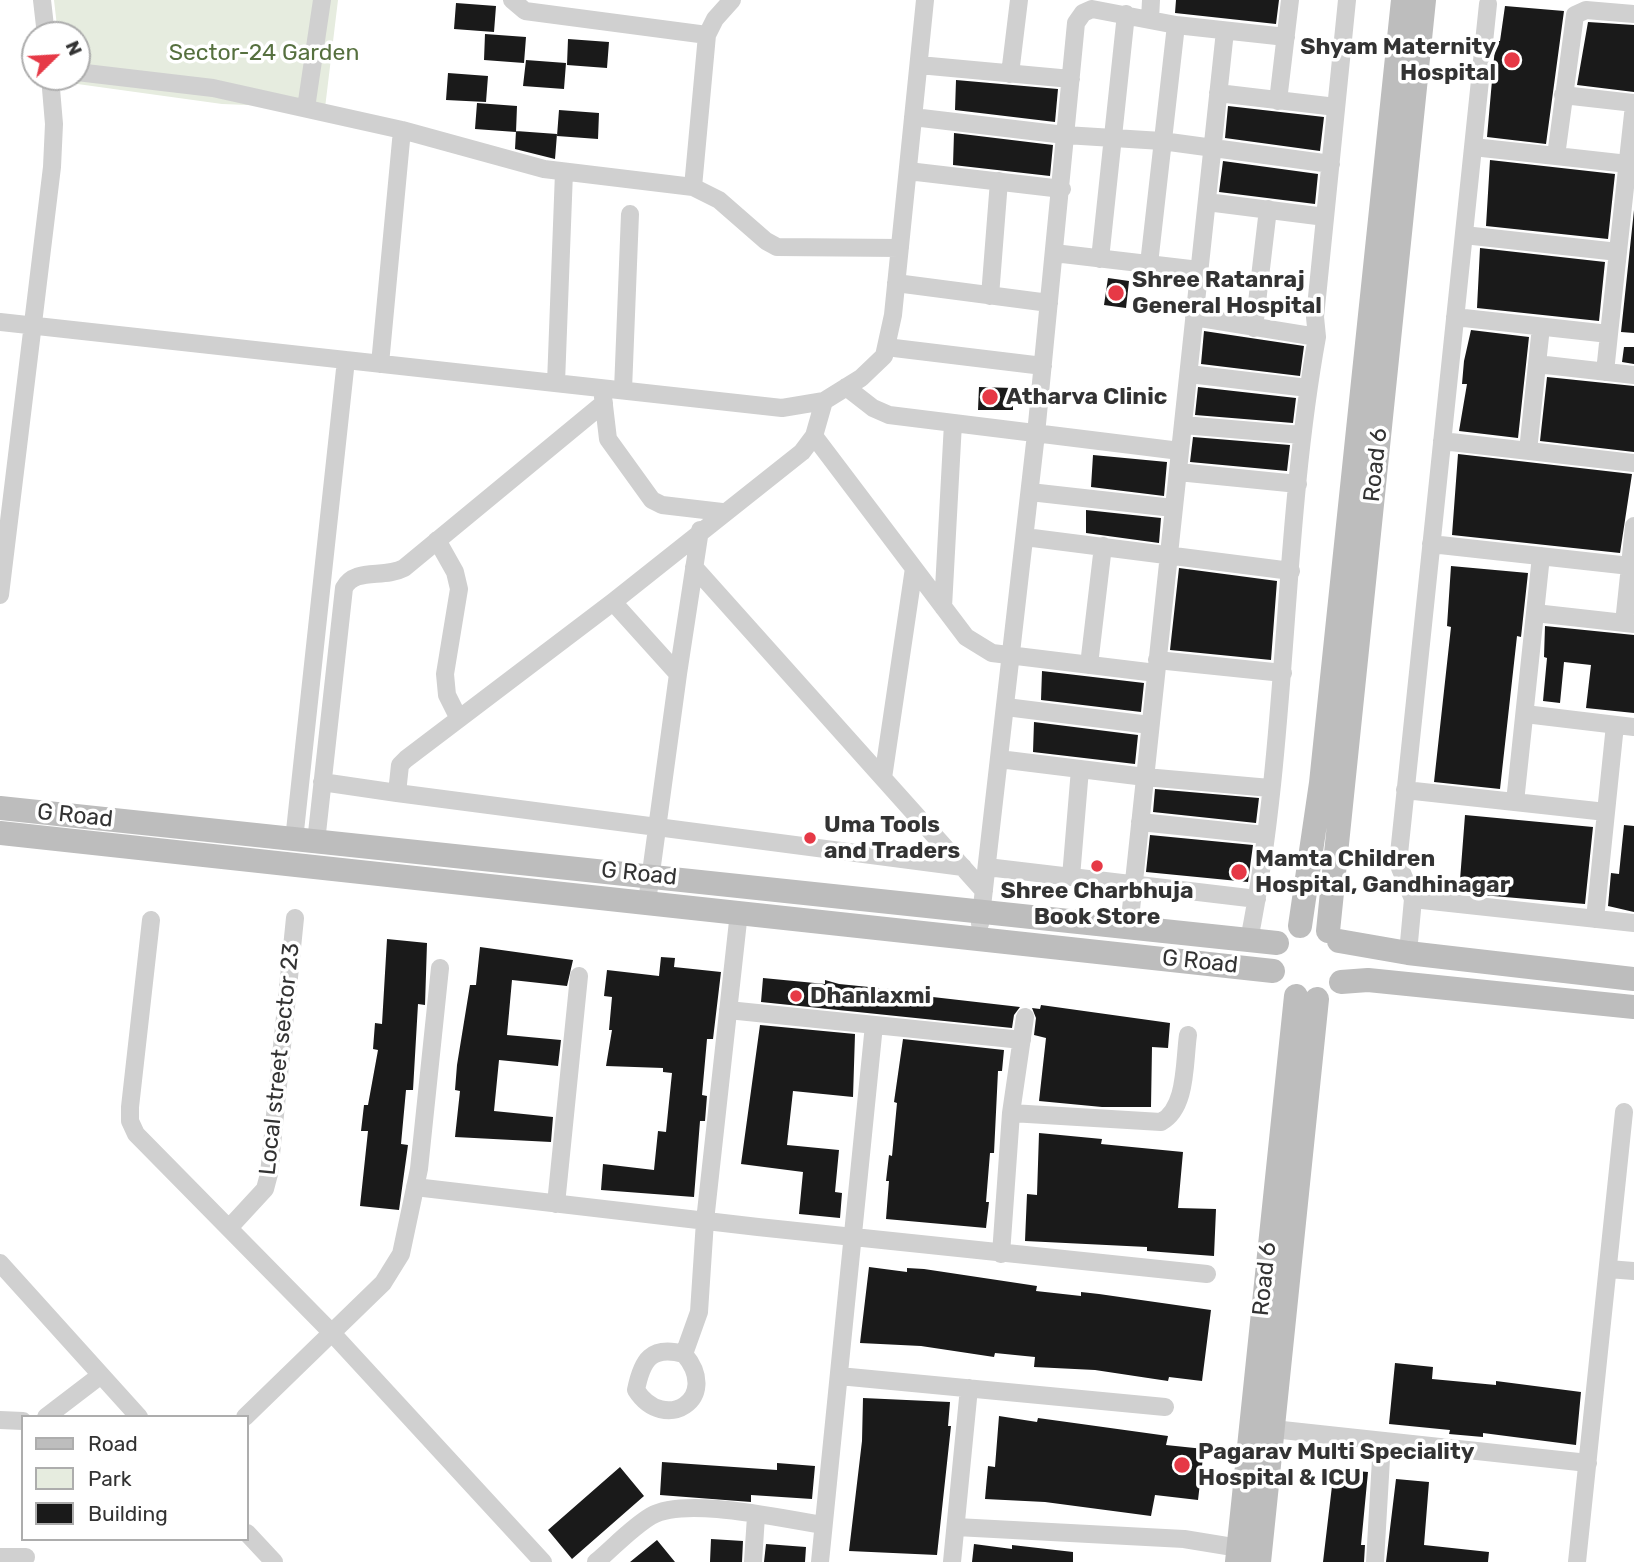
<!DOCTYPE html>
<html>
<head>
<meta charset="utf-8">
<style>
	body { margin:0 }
	#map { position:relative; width:1634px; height:1562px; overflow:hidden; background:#fff; font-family:Rubik,sans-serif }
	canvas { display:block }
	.legend { position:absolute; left:21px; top:1415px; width:228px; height:126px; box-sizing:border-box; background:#fff; border:2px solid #adadad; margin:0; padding:9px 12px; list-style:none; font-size:21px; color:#333 }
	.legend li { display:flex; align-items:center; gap:14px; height:35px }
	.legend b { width:35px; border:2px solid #adadad }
	.north { position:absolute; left:21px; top:21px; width:70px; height:70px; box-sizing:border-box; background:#fff; border:2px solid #adadad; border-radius:50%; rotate:66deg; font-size:19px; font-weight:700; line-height:28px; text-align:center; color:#333 }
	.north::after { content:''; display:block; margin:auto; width:24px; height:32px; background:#e63946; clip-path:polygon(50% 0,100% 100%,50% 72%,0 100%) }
</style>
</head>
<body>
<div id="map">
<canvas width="1634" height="1562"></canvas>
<ul class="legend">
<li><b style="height:9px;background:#bdbdbd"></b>Road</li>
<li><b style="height:19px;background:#e6ecdf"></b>Park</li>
<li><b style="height:19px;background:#1a1a1a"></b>Building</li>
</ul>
<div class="north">N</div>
</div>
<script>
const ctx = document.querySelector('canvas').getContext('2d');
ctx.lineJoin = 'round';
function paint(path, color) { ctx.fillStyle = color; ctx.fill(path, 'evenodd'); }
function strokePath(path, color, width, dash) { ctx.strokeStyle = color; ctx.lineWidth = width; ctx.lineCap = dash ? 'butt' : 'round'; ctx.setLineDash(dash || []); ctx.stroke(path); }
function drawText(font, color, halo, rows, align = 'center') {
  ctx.font = font + ' Rubik,sans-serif'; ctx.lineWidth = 7; ctx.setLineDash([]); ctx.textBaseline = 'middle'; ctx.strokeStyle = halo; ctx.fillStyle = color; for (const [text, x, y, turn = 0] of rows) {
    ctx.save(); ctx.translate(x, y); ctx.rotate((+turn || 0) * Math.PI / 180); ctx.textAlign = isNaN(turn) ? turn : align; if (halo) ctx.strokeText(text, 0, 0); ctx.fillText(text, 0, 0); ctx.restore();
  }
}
paint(new Path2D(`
	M54,0H338L325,108L222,104L63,82L62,77H77V35H58Z`), '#e6ecdf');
paint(new Path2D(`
	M1176,0H1279L1276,24L1175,13Z
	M456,3L496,6L494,32L454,29Z
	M1505,6L1564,11L1546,144L1487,137L1494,58L1496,41H1500Z
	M1588,22L1634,25V92L1577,85Z
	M485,34L526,37L524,63L484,60Z
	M568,39L609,42L607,68L567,65Z
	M526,60L566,63L564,89L523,86Z
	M448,73L488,76L486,102L446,100Z
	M956,80L1058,89L1055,122L955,110Z
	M477,103L517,106L516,132L475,129Z
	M1228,106L1324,117L1320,151L1225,138Z
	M559,110L599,113L598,139L557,136Z
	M516,131L557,134L555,159L515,149Z
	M954,133L1053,145L1050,176L953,165Z
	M1490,160L1615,174L1608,239L1486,226Z
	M1223,161L1318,174L1315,204L1219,192Z
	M1634,210V333L1621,332Z
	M1480,248L1605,262L1599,321L1477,308Z
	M1108,278L1129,281L1126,308L1104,305Z
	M1471,330L1529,337L1518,438L1459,431L1467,384H1462L1464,361Z
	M1204,331L1304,346L1300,376L1201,364Z
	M1624,347H1634V364L1622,362Z
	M1547,377L1634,386V452L1540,441Z
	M979,387L1013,388V410H978Z
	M1198,387L1296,398L1293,423L1195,415Z
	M1193,437L1290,445L1287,471L1190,462Z
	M1458,454L1632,474L1620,553L1452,535Z
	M1093,455L1167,462L1164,496L1091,487Z
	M1086,510L1161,518L1159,543L1086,533Z
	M1451,566L1528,573L1521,637L1517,636L1500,789L1434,782L1451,627L1447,626Z
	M1179,568L1277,581L1271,660L1170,650Z
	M1545,626L1634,635V713L1586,708L1591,665L1564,662L1560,703L1543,701L1547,658L1544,657Z
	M1042,671L1144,683L1141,712L1041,700Z
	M1034,722L1138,735L1135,764L1033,752Z
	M1155,789L1259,798L1256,823L1153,812Z
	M1465,815L1593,827L1585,904L1459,893Z
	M1624,825L1634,826V912L1608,906L1611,873L1619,874Z
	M1150,835L1253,845L1248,882L1146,872Z
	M387,939L427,943L425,1005L418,1004L413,1090H406L401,1144L408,1145L399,1210L360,1206L368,1131H361L364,1105H368L378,1050L373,1049L375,1023L382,1024Z
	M480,947L573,960L567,986L512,980L507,1035L561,1040L558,1066L499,1060L494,1111L553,1117L551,1142L455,1137L460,1091L455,1090L457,1065L470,985H476Z
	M661,957L675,958L674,967L721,972L713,1039H707L702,1095L707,1096L705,1121H700L694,1197L601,1190L603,1164L654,1170L658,1131L666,1132L672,1073L663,1072V1068L606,1066L612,1030H609L612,997L604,996L607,970L659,976Z
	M763,978L825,984V980L839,984L889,989V992L1020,1007L1014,1015L1012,1028L761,1002Z
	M1041,1005L1170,1023L1168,1048L1152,1047L1151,1107H1102L1039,1101L1046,1038L1034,1035L1036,1018L1032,1008L1040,1009Z
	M760,1025L855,1034L853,1097L793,1091L787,1145L839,1150L835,1192L842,1193L840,1218L799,1214L803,1172L741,1164Z
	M903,1039L1004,1050L1002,1071H998L994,1153H990L986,1202H989L986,1228L886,1219L889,1181H886L889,1155L892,1156L897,1103L894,1102Z
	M1039,1133L1102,1139L1101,1144L1183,1152L1178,1208L1216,1209L1214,1256L1147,1251V1247L1025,1241L1027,1194L1037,1195Z
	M869,1267L907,1272V1268L924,1269L1037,1286L1036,1291L1081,1296V1292L1099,1294L1211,1310L1202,1381L1169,1377L1168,1381L1095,1370L1034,1367L1035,1357L995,1353L994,1357L921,1346L860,1343Z
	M1395,1363L1433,1367L1432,1379L1496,1385V1381L1581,1392L1576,1445L1483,1433V1437L1449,1434L1450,1430L1389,1424Z
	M863,1398L950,1402L948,1426H951L937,1555L849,1551L862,1441Z
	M999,1416L1037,1422L1038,1418L1168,1436L1166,1445L1204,1449L1198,1500L1155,1495L1151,1516L1045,1502L985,1499L988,1466L995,1467Z
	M662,1462L777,1470V1463L815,1466L812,1499L751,1495V1502L660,1495Z
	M620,1467L644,1496L572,1559L548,1530Z
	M1334,1469L1368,1472L1361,1545H1365L1364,1562H1323Z
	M1396,1479L1429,1482L1424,1545L1489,1552L1488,1562H1386Z
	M711,1539L743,1541L742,1562H710Z
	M657,1540L675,1562H630Z
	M766,1544L806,1547L805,1562H764Z
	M974,1544L1012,1549V1545L1073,1552V1562H972Z`), '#1a1a1a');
strokePath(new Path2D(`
	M42,0L46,35
	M512,0L525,11L707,35
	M1150,20L1151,0
	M919,65L1071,79
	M77,72L213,88L402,130L544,169L693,187L719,200L766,241L777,247L900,248
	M1010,74L1019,0
	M1218,93L1336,107
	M1563,95L1634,103
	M1278,101L1290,0
	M306,108L322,0
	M913,117L1065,135L1162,141L1331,164
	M1473,147L1556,156L1575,15L1586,10L1634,14
	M1556,156L1628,164
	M908,171L1062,189
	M693,187L707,35L715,19L732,0
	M1207,202L1325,217
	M1464,235L1618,252
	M1054,253L1199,270
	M1100,259L1126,14
	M1149,264L1176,25
	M896,283L1049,303
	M990,296L999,181
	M1194,317L1317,337L1315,317L1347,0
	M1455,317L1609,334L1605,372
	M0,322L782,408L824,401L861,378L884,356L893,315L925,0
	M1254,328L1268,209
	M1609,334L1634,105
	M886,347L1043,366
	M380,364L402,130
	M1537,364L1541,327
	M1189,374L1308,388
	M556,383L564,172
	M846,387L873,408L889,415L1180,451
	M623,390L630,214
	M603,397L608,439L652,500L662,505L722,512
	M1183,425L1302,435
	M814,436L966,637L992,653L1156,673
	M1442,441L1634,463
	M1528,451L1537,364L1634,375
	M1178,472L1298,484
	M1030,492L1173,508
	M1025,537L1291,571
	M437,540L455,572L459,589L445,674L447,695L459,719
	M1431,544L1630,566L1634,526
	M694,567L984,891
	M0,595L52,167L54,124L50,77
	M613,602L678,674L647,902
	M943,607L953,423
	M1535,613L1541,556
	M1624,623L1630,566
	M1157,660L1283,673
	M1089,665L1103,546
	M678,674L700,530
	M1006,707L1150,725
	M1525,714L1634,727
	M999,759L1145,777L1270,788
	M883,778L914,568
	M322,782L397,793L400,765L406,759L613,602L802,452L814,436L824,401
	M1405,790L1606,812
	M397,793L963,867
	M1515,802L1535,613L1634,624
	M1140,822L1265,835
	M294,840L346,360
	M316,842L344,588C355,567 383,579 404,568L604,403
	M987,867L1257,899
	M1071,877L1080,769
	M1413,899L1634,923
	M1595,919L1615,725
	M151,920L130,1107V1121L136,1134L332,1333L543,1562
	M980,924L1036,434L1076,23L1083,13L1092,9L1176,25L1286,37
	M1129,928L1225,31
	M1249,940C1289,742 1281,536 1317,337
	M1408,953L1413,899L1400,868L1399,854L1488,4
	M728,1010L1022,1040
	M1011,1113L1025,1017
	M415,1187L758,1227L1207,1274
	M556,1204L579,976
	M229,1228L265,1189L269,1174L295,918
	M1001,1254L1011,1113L1161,1122C1187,1108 1184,1063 1188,1035
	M0,1263L139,1417
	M1608,1269L1634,1271
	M684,1354C722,1399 664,1434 636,1390C642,1360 651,1345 684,1354L699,1312L705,1221L739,912
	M839,1376L1165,1407
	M46,1417L101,1375
	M245,1417L383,1283L401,1254L419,1169L440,968
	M0,1420L23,1421
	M1273,1429L1588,1463
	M956,1527L1184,1539L1239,1548
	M247,1533L274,1562
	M0,1557H26
	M596,1562C614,1547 631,1528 651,1516C685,1496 783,1519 823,1525
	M753,1562L756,1516
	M820,1562L874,1025
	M952,1562L969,1388
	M1375,1562L1382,1442
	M1577,1562L1624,1112`), '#d0d0d0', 18);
strokePath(new Path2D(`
	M0,808L1277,943
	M0,833L1273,971
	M1300,926L1321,783L1403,0
	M1328,931L1424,0
	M1339,941L1408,953L1634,979
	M1341,982L1368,980L1634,1007
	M1237,1562L1296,996
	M1259,1562L1317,999`), '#bdbdbd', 24);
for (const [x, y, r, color] of [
	[1512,60,9,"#e63946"],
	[1116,293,9,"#e63946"],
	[990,397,9,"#e63946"],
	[810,838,7,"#e63946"],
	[1097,866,7,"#e63946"],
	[1239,872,9,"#e63946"],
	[796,996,7,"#e63946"],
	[1182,1465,9,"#e63946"]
]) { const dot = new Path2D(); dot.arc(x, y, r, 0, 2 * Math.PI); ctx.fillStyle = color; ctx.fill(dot); strokePath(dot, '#fff', 2.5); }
drawText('bold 23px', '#333', '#fff', [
	["Shyam Maternity",1496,47,"right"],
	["Hospital",1496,73,"right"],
	["Shree Ratanraj",1132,280],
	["General Hospital",1132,306],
	["Atharva Clinic",1006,397],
	["Uma Tools",824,825],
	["and Traders",824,851],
	["Mamta Children",1255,859],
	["Hospital, Gandhinagar",1255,885],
	["Shree Charbhuja",1097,891,"center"],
	["Book Store",1097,917,"center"],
	["Dhanlaxmi",810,996],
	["Pagarav Multi Speciality",1198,1452],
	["Hospital & ICU",1198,1478]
], 'left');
drawText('23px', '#56703f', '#fff', [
	["Sector-24 Garden",264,53]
]);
drawText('23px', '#333', '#fff', [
	["Road 6",1376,465,-84],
	["G Road",75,816,6],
	["G Road",639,874,6],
	["G Road",1200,962,6],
	["Local street sector 23",280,1059,-84],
	["Road 6",1265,1279,-84]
]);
</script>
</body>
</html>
